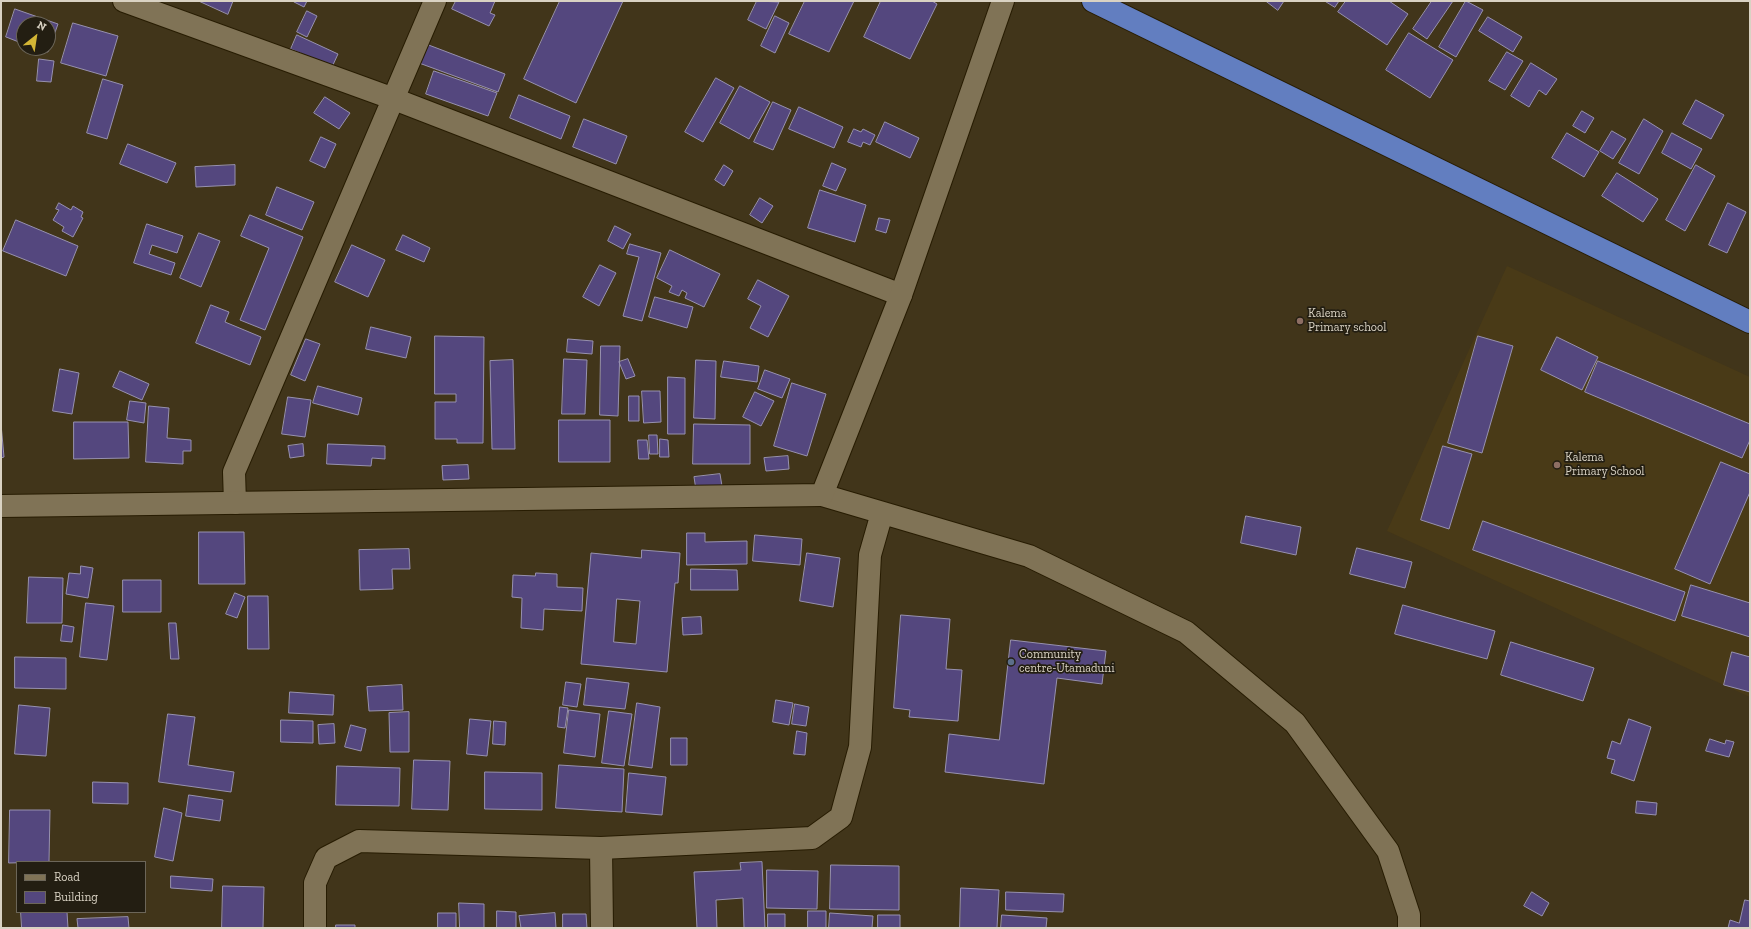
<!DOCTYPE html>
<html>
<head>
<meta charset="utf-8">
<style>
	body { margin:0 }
	#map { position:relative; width:1751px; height:929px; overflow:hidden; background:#41351a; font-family:"Zilla Slab",serif }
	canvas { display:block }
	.frame { position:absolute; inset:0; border:2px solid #d9d2c3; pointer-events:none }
	.legend { position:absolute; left:16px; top:861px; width:130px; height:52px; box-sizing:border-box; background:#231e12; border:1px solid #6c6659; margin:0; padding:5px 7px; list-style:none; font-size:12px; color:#d9d2c3 }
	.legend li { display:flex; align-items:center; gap:8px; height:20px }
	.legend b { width:20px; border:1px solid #6c6659 }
	.north { position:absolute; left:16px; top:16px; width:40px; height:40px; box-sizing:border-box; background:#231e12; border:1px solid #6c6659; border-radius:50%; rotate:30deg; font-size:11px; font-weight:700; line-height:16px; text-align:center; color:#d9d2c3 }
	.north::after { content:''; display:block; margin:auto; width:14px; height:18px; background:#d4b635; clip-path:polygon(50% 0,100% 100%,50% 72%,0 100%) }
</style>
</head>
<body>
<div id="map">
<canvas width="1751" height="929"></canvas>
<div class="frame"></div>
<ul class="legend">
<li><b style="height:5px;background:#807356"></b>Road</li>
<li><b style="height:11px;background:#54477e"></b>Building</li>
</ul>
<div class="north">N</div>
</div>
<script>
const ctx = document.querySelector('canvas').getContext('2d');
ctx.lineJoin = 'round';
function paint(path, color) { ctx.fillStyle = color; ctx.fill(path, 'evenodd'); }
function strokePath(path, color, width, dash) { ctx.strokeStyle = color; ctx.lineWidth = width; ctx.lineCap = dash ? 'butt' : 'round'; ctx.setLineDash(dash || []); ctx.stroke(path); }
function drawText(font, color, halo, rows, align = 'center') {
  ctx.font = font + ' "Zilla Slab",serif'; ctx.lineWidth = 3.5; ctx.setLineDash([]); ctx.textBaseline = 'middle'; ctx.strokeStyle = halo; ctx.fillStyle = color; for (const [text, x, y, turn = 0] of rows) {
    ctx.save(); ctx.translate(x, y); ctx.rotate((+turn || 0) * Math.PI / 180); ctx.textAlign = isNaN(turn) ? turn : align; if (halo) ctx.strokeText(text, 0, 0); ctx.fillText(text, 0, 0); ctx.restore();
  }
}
paint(new Path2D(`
	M1507,266L1750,377V697L1387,531Z`), '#493a17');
const building = new Path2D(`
	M199,1H233L228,14Z
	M294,1H307L304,7L294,2Z
	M456,1H495L490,13L495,15L489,26L452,9Z
	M560,1H623L576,103L524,79Z
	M757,1L779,2L766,29L748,20Z
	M805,1H854L829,52L789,34Z
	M881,1H932L937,4L910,59L864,37Z
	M1266,1H1284L1278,10Z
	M1325,1H1339L1335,7Z
	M1346,1H1389L1408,14L1387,45L1338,12Z
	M1432,1H1453L1427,39L1413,29Z
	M1466,1L1483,10L1456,57L1439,47Z
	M15,9L58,24L48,52L36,48H48V24H24V44L6,37Z
	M307,11L317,16L307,37L297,32Z
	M775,16L789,23L775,53L761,46Z
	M1488,17L1522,37L1513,52L1479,31Z
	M73,23L118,36L106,76L61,63Z
	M1409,33L1453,60L1430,98L1386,70Z
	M297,35L338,54L332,67L291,49Z
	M426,44L505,74L498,92L419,63Z
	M1507,52L1523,61L1505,90L1489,81Z
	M39,59L54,61L51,82L37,81Z
	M1531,63L1557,79L1546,95L1539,90L1529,107L1511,96Z
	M434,71L497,93L488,116L426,94Z
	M716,78L734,88L703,142L685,132Z
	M103,79L123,85L107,139L87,133Z
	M740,86L770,102L749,139L720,123Z
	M519,95L570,116L561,139L510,118Z
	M325,97L350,113L339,129L314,113Z
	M1696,100L1724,115L1711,139L1683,124Z
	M773,102L791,110L773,150L754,142Z
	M799,107L843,127L834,148L789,129Z
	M1582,111L1594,118L1585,133L1573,126Z
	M584,119L627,136L616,164L573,147Z
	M1644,119L1663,131L1639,174L1619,163Z
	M885,122L919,138L910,158L876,142Z
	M854,129L861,132L863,129L875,135L870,145L863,142L861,147L848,142Z
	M1612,131L1626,139L1613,159L1600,151Z
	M1567,133L1599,152L1584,177L1552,158Z
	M1672,133L1702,149L1691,169L1662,153Z
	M321,137L336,144L325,168L310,161Z
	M128,144L176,163L167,183L120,164Z
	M832,163L846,169L836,191L823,186Z
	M235,165V185L196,187L195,167Z
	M724,165L733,171L724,186L715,180Z
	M1696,165L1715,176L1685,231L1666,220Z
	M1617,173L1658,199L1643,222L1602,196Z
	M277,187L314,202L302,230L266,215Z
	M820,190L866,205L855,242L808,228Z
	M760,198L773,206L762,223L750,215Z
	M59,203L71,210L73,206L83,212L81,217L83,218L73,237L62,231L64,227L53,220L59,210L56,209Z
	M1728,203L1746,212L1727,253L1709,245Z
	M250,215L303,237L265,330L240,320L269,248L241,236Z
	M879,218L890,220L886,233L876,230Z
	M16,220L78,246L66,276L3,251Z
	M147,224L183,236L177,253L152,245L149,254L175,263L171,275L134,263Z
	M615,226L631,234L623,249L608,241Z
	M199,233L220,241L201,287L180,278Z
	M403,235L430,248L424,262L396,250Z
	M630,244L661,253L642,321L623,316L639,257L627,254Z
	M352,245L385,260L368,297L335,282Z
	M670,250L720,274L704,307L685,298L687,293L682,290L679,296L669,292L672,286L657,278Z
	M600,265L616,273L599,306L583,297Z
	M758,280L789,296L768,337L750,328L761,306L748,299Z
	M655,297L693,307L687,328L649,317Z
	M211,305L229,312L225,322L261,337L250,365L196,343Z
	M371,327L411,337L406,358L366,349Z
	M435,336L484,337L483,443H457V439H435V402H456V394H435Z
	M1478,336L1513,346L1482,453L1448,443Z
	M1557,337L1598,357L1582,390L1541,370Z
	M306,339L320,344L305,381L291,375Z
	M568,339L593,341L592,354L567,352Z
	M601,346H620L618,416L600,415Z
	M564,359L587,360L585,414H562Z
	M628,359L635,376L626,379L619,362Z
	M513,360L515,449H492L490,361Z
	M696,360L716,361L715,419L694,418Z
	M724,361L759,366L757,382L721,377Z
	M1598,361L1750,424V440L1742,458L1585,392Z
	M60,369L79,373L72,414L53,411Z
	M765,370L790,379L782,398L758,389Z
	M120,371L149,384L142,400L113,387Z
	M668,377L685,378V434H668Z
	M792,383L826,394L807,456L774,446Z
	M318,386L362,398L358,415L313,403Z
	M642,391H660L661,422L644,423Z
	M755,392L774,401L761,426L743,417Z
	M629,396H639V421H629Z
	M288,397L311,400L305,437L282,434Z
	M130,401L146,403L144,423L127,420Z
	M149,406L169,408L167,438L191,440V451H183V464L146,462Z
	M559,420H610V462H559Z
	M74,422H128L129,458L74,459Z
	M1,424L4,457L1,458Z
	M694,424L750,425V464H693Z
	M649,435H657L658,454H650Z
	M660,439L668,440L669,457H660Z
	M638,440H647L649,459H639Z
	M303,444L304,456L290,458L288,446Z
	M328,444L385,446V459L372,458L371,466L327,464Z
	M1443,446L1472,454L1449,529L1421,520Z
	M788,456L789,469L766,471L764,458Z
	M1721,462L1750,474V492L1710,584L1675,569Z
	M468,465L469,479L443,480L442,466Z
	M720,474L722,486L696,490L694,477Z
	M1246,516L1301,527L1296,555L1241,543Z
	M1483,521L1685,592L1675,621L1473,550Z
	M199,532H244L245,584H199Z
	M687,533H705V542L747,541V564L687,565Z
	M755,535L802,539L800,565L753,561Z
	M1357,548L1412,562L1405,588L1350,574Z
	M409,549L410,569H392L393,589L360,590L359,550Z
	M642,550L680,553L678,583H675L667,672L581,664L591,553L641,558ZM617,599L640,601L636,644L614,642Z
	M807,553L840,558L833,607L800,601Z
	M81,566L93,568L88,598L66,594L69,573L80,574Z
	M691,569L737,570L738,590H691Z
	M536,573L557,574V587L583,588L582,611L544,609L543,630L521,628L522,598L512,597L513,575L535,576Z
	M29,577L63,578L62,623H27Z
	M123,580H161V612H123Z
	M1691,585L1750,603V637L1682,616Z
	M235,593L245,597L237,618L226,614Z
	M248,596H268L269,649H248Z
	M86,603L114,606L107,660L80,657Z
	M1403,605L1495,631L1487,659L1395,634Z
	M901,615L950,619L946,669L962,670L958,721L909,717L910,710L894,708Z
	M701,617L702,634L683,635L682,618Z
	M169,623H176L179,659H171Z
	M63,625L74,627L72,642L61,641Z
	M1011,640L1106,651L1102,684L1057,678L1044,784L945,772L949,734L999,740Z
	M1511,642L1594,668L1583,701L1501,675Z
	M1732,652L1750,657V692L1724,685Z
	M15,657L66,658V689L15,688Z
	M587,678L629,683L625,709L584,705Z
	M566,682L581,684L577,707L563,705Z
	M402,685L403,710L369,711L367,687Z
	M290,692L334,695L333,715L289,713Z
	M776,700L793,703L789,725L773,722Z
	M637,703L660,707L652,768L629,765Z
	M795,704L809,707L806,726L792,724Z
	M19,705L50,708L46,756L15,754Z
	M560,707L568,708L565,728L558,727Z
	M569,710L600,714L595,757L564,753Z
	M609,711L632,714L624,766L602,763Z
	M409,712V752H390L389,713Z
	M168,714L195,717L188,765L234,772L231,792L159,782Z
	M470,719L491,721L487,756L467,754Z
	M1629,719L1651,727L1634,781L1611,773L1615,760L1607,758L1612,741L1620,744Z
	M281,720L313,721V743L281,742Z
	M494,721L506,722L505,745L493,744Z
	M334,724L335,743L319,744L318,725Z
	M351,725L366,729L361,751L345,747Z
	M797,731L807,733L805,755L794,754Z
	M671,738H687V765H671Z
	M1710,739L1725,744L1726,740L1734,742L1729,757L1706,751Z
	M414,760L450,761L448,810L412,809Z
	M559,765L624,769L622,812L556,808Z
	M337,766L400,768L399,806L336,805Z
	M485,772L542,773V810L485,809Z
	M629,773L666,777L662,815L626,812Z
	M93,782L128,783V804L93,803Z
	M189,795L223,800L220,821L186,816Z
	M1637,801L1657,803L1656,815L1636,813Z
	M164,808L182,813L173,861L155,857Z
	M10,810H50L49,862L9,863Z
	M762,862L765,928H744L743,898L716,900L717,928H697L694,872L741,870L740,863Z
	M831,865L899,866V910L830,909Z
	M767,870L818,871L817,909L767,908Z
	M171,876L213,879L212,891L171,888Z
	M223,886L264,887L263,928H222Z
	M961,888L999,890L997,928H960Z
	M1006,892L1064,894L1063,912L1006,910Z
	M1532,892L1549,903L1542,916L1524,906Z
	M1745,900L1750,901V928H1728L1730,920L1739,923Z
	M459,903L484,904V928H460Z
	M497,911L516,912V928H497Z
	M808,911H826V928H808Z
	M21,912H67L68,928H22Z
	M438,913H456V928H438Z
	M555,913L556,928H521L519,916Z
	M830,913L873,916L872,928H829Z
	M563,914H586L587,928H563Z
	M768,914H785V928H768Z
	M878,915H900V928H878Z
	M1002,915L1047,918L1046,928H1001Z
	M128,917L129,928H78L77,919Z
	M336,925H355V928H336Z`);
paint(building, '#54477e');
strokePath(building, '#9791af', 1);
const minor = new Path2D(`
	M124,1L394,99L901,295
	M822,495L1029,556L1186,632L1295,723L1388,851L1409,915V928
	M235,503L234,472L435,1
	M601,848L602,928
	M315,928V883L326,858L359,841L601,848L812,838L841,817L860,747L870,555L882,513`);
const tertiary = new Path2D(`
	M1,506L822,495L901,295L1003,1`);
const trunk = new Path2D(`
	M1093,1L1750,322`);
strokePath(minor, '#271c02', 24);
strokePath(tertiary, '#271c02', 24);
strokePath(trunk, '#271c02', 24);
strokePath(minor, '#807356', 22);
strokePath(tertiary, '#807356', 22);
strokePath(trunk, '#627ec0', 22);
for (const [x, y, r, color] of [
	[1300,321,4,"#8d6e63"],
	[1557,465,4,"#8d6e63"],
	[1011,662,4,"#5c6f8a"]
]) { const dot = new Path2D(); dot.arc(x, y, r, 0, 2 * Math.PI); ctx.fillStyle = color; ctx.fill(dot); strokePath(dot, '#231e12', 1.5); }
drawText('12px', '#d9d2c3', '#231e12', [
	["Kalema",1308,314],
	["Primary school",1308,328],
	["Kalema",1565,458],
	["Primary School",1565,472],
	["Community",1019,655],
	["centre-Utamaduni",1019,669]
], 'left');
</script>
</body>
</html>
